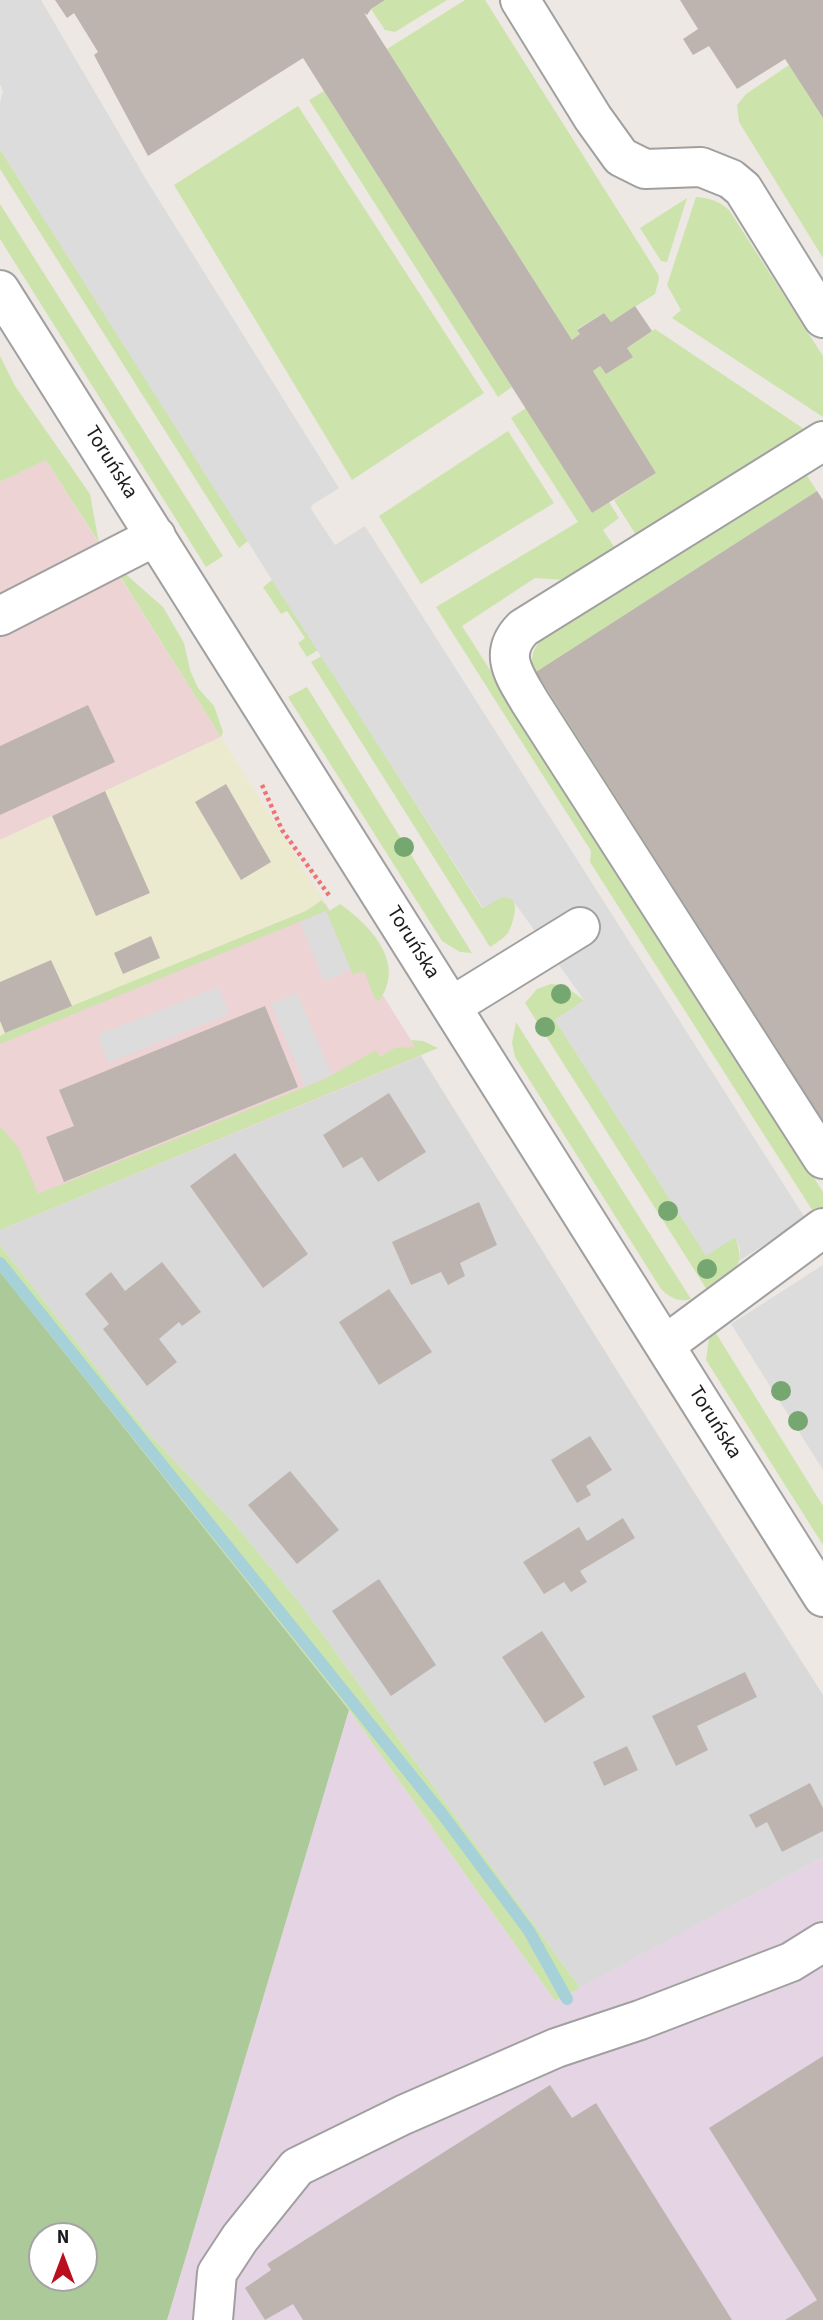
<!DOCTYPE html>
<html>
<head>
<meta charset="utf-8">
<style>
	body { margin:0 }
	#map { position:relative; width:823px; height:2320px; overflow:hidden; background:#ede8e3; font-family:"Source Sans 3",sans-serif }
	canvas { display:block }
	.north { position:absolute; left:28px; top:2222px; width:70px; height:70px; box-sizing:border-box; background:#fff; border:2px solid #a4a4a4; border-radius:50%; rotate:0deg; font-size:19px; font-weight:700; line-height:28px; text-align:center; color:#1c1c1c }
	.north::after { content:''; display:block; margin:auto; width:24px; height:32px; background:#ba0f1e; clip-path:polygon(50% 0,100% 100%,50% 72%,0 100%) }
</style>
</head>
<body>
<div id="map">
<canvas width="823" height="2320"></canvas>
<div class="north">N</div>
</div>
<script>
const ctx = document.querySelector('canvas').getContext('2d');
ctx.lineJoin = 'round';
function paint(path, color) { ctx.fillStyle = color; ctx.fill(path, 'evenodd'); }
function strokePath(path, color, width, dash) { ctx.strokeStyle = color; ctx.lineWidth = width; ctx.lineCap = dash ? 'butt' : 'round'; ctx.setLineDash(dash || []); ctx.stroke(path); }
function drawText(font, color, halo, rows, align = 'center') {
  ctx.font = font + ' "Source Sans 3",sans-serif'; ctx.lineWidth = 6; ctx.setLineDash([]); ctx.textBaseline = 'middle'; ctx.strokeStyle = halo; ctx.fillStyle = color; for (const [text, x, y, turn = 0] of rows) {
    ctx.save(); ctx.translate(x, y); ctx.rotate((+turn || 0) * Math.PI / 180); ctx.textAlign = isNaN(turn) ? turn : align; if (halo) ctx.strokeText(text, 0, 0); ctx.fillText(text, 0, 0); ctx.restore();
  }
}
paint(new Path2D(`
	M421,1056L618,1372L823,1695V1857L580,1988L299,1602L233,1522L145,1430L0,1245V1230Z`), '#dad9d9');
paint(new Path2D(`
	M46,460L221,737L0,840V482Z
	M325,903L421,1056L0,1230V1036Z`), '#edd3d4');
paint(new Path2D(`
	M349,1710L555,2001L823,1857V2320H167Z`), '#e5d5e4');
paint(new Path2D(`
	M221,737L325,903L0,1036V840Z`), '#ebeacf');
paint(new Path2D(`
	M385,0H447L395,32L385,30L371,9Z
	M465,0H485L658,274L659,279L655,294L611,322L604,313L577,329L580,334L572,340L387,49Z
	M789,65L823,118V258L739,122L737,105L746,94Z
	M324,91L512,387L498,397L309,100Z
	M298,106L484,393L352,480L174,185Z
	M0,149L248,541L239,548L0,169Z
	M696,197C710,198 719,201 729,210L823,356V417L672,318L681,310L667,285Z
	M687,198L667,262L661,261L640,228Z
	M0,204L223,556L206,567L0,239Z
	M655,329L807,431L638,538L614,500L656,473L593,371L600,366L606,374L632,357L627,348Z
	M0,356L15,386L90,494L99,543L46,460L0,482Z
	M526,408L592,513L609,502L619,518L603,530L617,551L565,580L535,578L462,626L823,1192V1208L814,1213L590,862L591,851L436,607L578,522L511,418Z
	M508,431L554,503L421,584L379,516Z
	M804,471L817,491L537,672L823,1121V1132L532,674C531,656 533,646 546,634Z
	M116,570H121L163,607L184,643L190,670L198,688L214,706L223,732L221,737Z
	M272,580L318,650L307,657L298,643L305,638L287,611L281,614L263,587Z
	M322,656L482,908C489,905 496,898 503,897C523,892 513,925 508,933C503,939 496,943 490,947L311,662Z
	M307,687L472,953L460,952L442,941L288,697Z
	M322,900L329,911L340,904C370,925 407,963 379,1001L375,999L364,971L353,975L326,911L0,1044V1036L5,1033L306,911Z
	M551,984L565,986L585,1001L555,1020L706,1255L735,1237C748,1267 730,1275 709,1293L525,1003L537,989Z
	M516,1022L691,1299C679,1303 669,1297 661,1289L515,1057L512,1043Z
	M411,1040L423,1041L438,1048L0,1230V1126L19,1148L38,1194L325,1079L376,1050L380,1057L395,1048L415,1047Z
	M0,1245L145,1430L233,1522L299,1602L580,1988L555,2001L349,1710L0,1272Z
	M714,1330L823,1506V1545L706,1360L709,1339Z`), '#cce4ac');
paint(new Path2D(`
	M0,1272L349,1710L167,2320H0ZM42,2236H84V2278H42Z`), '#acc99a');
paint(new Path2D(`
	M0,0H41L147,181L339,488L312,505L311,509L335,545L365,526L805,1218L739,1261L740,1248L735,1237L706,1256L555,1020L584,1000L512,899L502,897L483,908L272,580L0,149V103L3,91L0,84Z
	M326,911L351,970L324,981L300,922Z
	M218,987L229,1014L108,1063L98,1035Z
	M297,993L332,1075L305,1087L271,1004Z
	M823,1265V1470L731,1324Z`), '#dcdcdc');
strokePath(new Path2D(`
	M0,1263L443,1815L529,1931L567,1999`), '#a6d1d8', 12);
paint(new Path2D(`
	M55,0H385L371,9L367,15L364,13L572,340L580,334L577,330L604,313L611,322L635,306L652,331L627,348L633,357L606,374L600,366L593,371L656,473L592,513L303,58L148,156L94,55L98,52L74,13L67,18Z
	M680,0H823V118L785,59L737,89L709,46L693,55L683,39L698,29Z
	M817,491L823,500V1121L536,672Z
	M88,705L115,762L0,815V746Z
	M226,784L271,862L241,880L195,802Z
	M105,791L150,893L96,916L52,816Z
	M151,936L160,958L123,974L114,953Z
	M51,960L72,1006L5,1033L0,1021V982Z
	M265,1006L298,1087L64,1182L46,1137L74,1126L59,1090Z
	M389,1093L426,1152L378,1182L362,1157L343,1168L323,1135Z
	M235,1153L308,1254L263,1288L190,1186Z
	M479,1202L497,1245L460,1263L465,1276L448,1285L441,1272L411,1285L392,1242Z
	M162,1262L201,1312L182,1326L179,1322L159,1339L177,1362L147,1386L103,1329L109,1324L85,1294L111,1272L125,1291Z
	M389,1289L432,1352L379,1385L339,1322Z
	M590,1436L612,1470L586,1486L591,1495L577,1503L551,1460Z
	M290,1471L339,1530L297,1564L248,1505Z
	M623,1518L635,1538L580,1571L587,1582L571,1592L564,1582L544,1594L523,1562L579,1527L587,1541Z
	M379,1579L436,1665L391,1696L332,1611Z
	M542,1631L585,1697L545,1723L502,1657Z
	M745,1672L757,1697L697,1726L708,1750L676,1766L652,1716Z
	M627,1746L638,1770L604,1786L593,1762Z
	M810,1783L823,1808V1831L782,1852L767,1822L756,1828L749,1815Z
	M823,2056V2320H785L817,2300L709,2128Z
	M550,2085L572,2118L596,2103L732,2320H303L293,2304L265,2320L245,2288L271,2270L267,2264Z`), '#bdb4b0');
const minor = new Path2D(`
	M520,0L593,118L621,157L645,169L701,167L731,179L743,189L823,318
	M0,290L823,1597
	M823,441L523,628C497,654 515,676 530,702L823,1159
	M0,616L156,536
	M452,1006L580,927
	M665,1345L823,1228
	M213,2320L217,2273L240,2238L297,2167L403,2115L556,2048L640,2020L791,1962L823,1942`);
strokePath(minor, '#a0a0a0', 42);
strokePath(new Path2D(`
	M262,785L282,830L331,898`), '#ef7371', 4.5, [3.5, 3.5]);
strokePath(minor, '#fff', 38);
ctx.fillStyle = '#76a771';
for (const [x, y] of [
	[404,847],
	[561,994],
	[545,1027],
	[668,1211],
	[707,1269],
	[781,1391],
	[798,1421]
]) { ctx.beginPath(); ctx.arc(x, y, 10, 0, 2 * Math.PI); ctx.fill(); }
drawText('21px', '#1c1c1c', '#fff', [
	["Toruńska",110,463,58],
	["Toruńska",412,943,58],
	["Toruńska",714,1423,58]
]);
</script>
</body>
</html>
